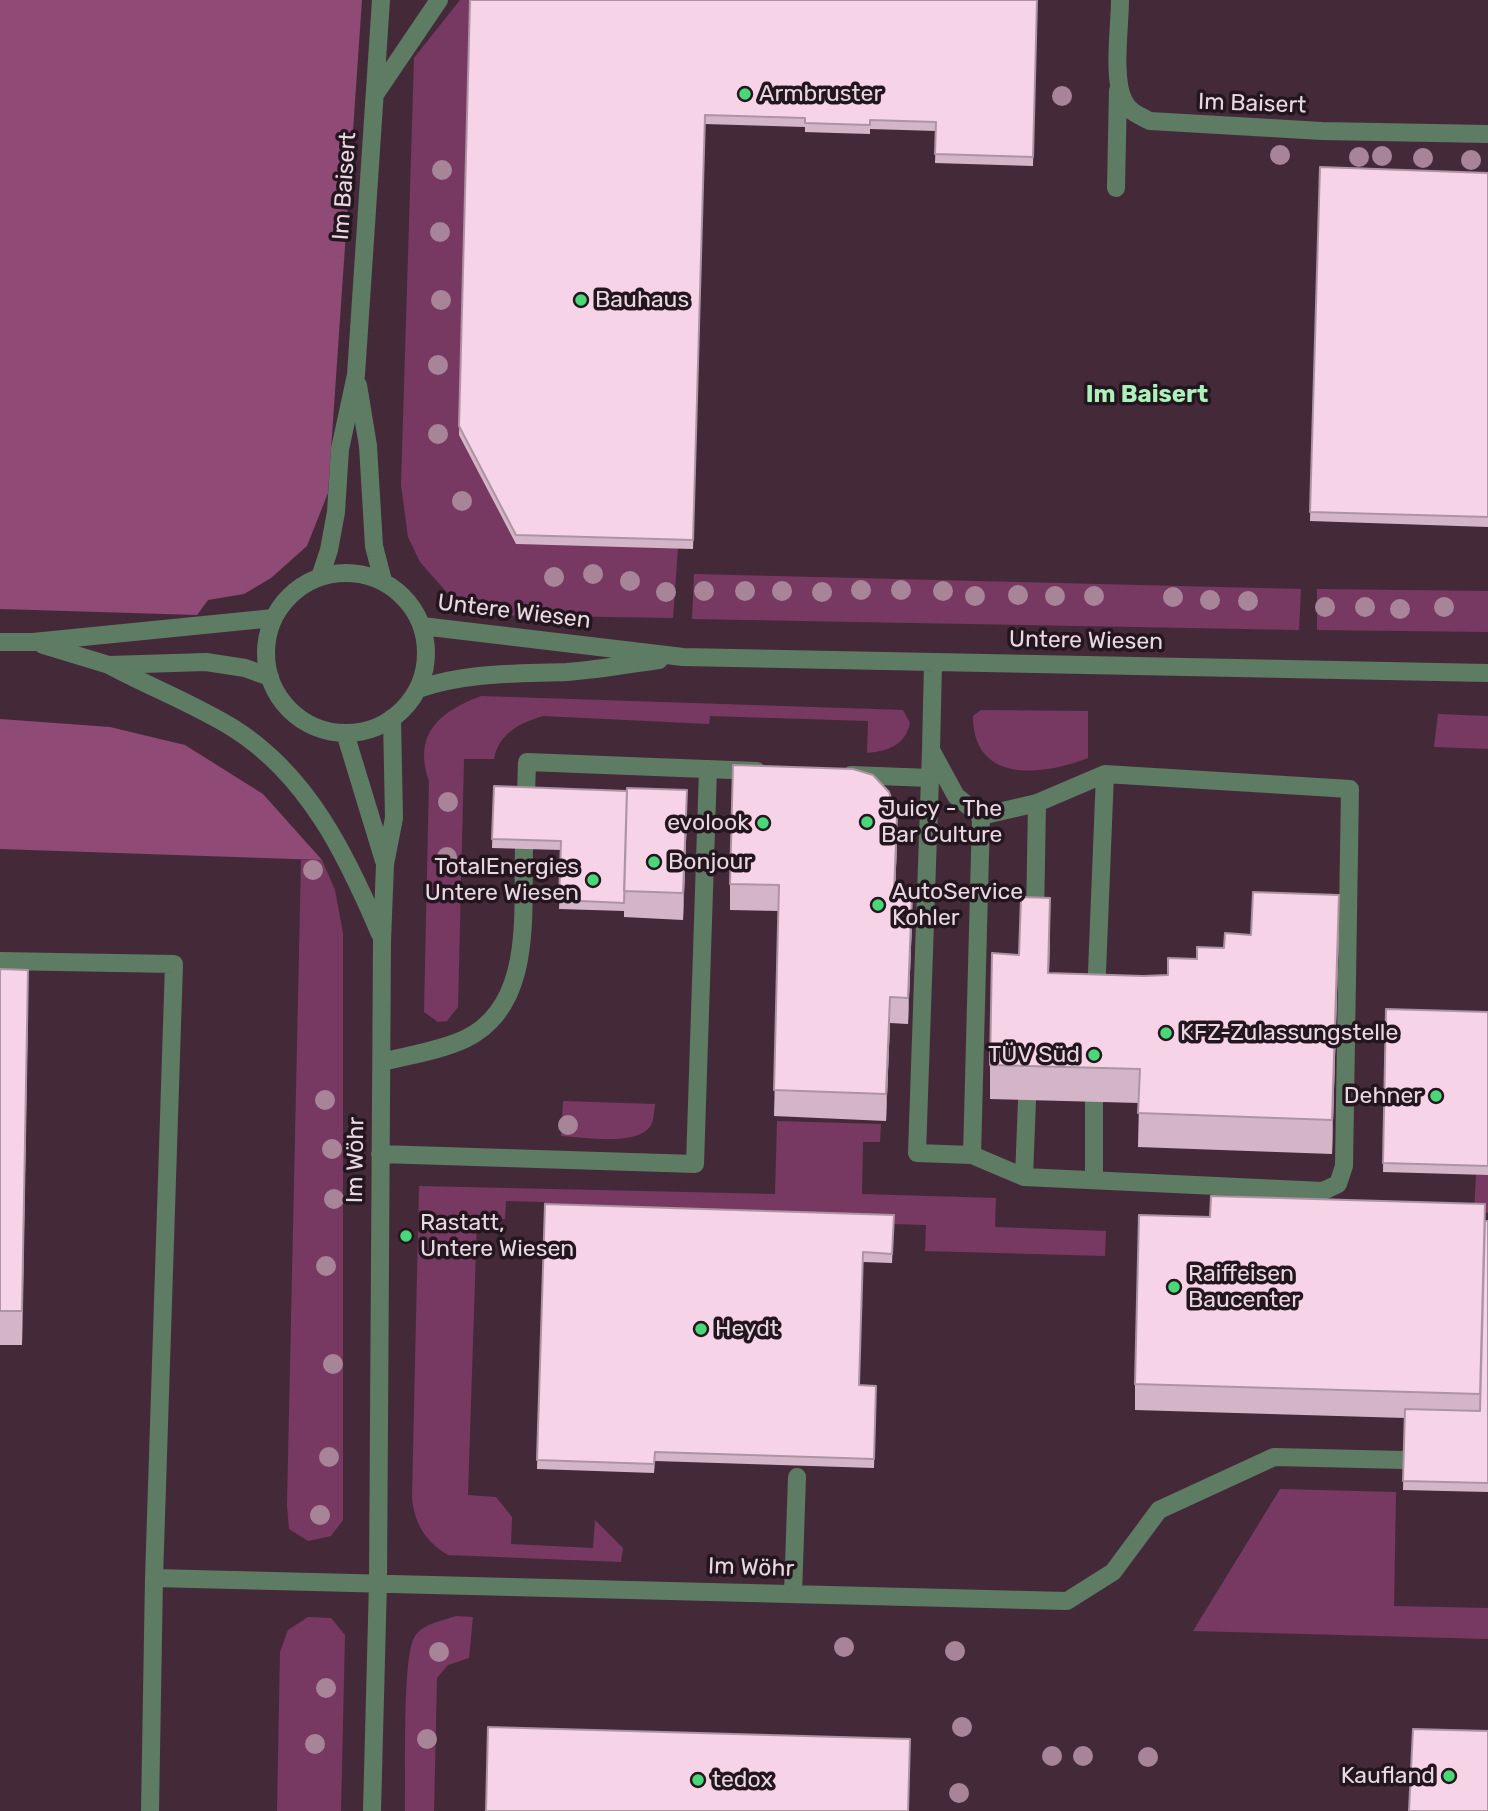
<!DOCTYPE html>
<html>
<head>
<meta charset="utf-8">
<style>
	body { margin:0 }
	canvas { display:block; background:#442939 }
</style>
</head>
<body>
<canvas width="1488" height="1811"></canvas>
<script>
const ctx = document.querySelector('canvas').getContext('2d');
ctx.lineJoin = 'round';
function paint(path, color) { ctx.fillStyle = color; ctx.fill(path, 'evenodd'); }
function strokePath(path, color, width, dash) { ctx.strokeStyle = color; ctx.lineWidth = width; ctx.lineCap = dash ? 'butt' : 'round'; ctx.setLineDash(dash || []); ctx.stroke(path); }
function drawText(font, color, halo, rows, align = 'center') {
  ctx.font = font + ' Rubik,sans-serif'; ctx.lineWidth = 7; ctx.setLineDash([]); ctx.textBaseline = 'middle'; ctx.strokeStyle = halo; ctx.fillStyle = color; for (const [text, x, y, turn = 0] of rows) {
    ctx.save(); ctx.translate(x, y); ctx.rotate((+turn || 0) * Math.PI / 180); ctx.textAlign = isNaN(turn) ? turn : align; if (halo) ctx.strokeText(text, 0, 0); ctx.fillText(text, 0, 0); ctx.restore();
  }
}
paint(new Path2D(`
	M460,0H470L516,544L678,548L673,618L484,615L458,605L420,562L408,537L401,485L414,58Z
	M694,574L1301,589L1299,630L692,619Z
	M1317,589L1488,591V632L1317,630Z
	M481,696L903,710L910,723C905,745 889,751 867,753L868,721L710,716L709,724L543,716C520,723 499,733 494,759H464L458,1007L447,1021L438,1022L424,1012L429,781C413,734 439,712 481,696Z
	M981,710L1088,711V758C1042,776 973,784 973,716Z
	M1438,714L1488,716V749L1434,747Z
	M301,860H322L335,890L343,933V1520L331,1536L308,1541L289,1529L287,1505Z
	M563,1101L655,1104C654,1110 654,1120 651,1125C638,1147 583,1137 561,1136Z
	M777,1121L881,1124L880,1142H863L862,1194L996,1198L995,1227L1106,1231L1105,1256L925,1251L926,1225L545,1213L544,1202L506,1201L505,1219H477L468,1495L496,1497L512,1517L511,1544L593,1548L595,1520L623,1548L621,1562L448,1555C425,1541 414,1523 412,1497L419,1186L775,1194Z
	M1476,1175H1488V1213H1474Z
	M1280,1489L1396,1492L1394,1606L1488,1608V1639L1193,1631Z
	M456,1616L473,1617L469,1658L448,1665L437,1678L434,1811H405C406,1780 402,1659 414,1638C421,1624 442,1621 456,1616Z
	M308,1617L331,1618L345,1635L341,1811H277L280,1652L288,1630Z`), '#773961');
paint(new Path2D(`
	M0,0H362L328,493L307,546L271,578L244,594L208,600L197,615L0,609Z
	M0,719L110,727L185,745L263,794L322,860L0,849Z`), '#8f4a76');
strokePath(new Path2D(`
	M1120,0C1120,26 1112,79 1124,101C1129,112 1140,116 1150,121L1322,131L1488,134
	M376,93L439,0
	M1116,188L1118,90
	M358,385L368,446L374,546L383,581
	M266 653a80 80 0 1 1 160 0a80 80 0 1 1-160 0Z
	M320,577L329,550L336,512L340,449L356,375L381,0
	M422,626L683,657L1488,673
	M0,642H33L274,618
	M43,645L109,665L206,662L245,668L270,677
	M109,665C150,687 194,704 233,728C308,775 347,856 380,934
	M418,689C467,672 516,674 567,672C598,670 629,664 659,660
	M345,733L384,861
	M931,750L933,663
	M851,775L930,778L931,750L956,796L981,816L1037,803L1105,774L1350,789L1344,1166L1338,1184L1323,1191L1024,1177L972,1155
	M930,778L917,1153L972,1155L981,816
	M526,796L527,762L757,771
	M1035,919L1037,803
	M0,961L174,964L154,1578
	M1096,997L1105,774
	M382,1062C409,1055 439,1051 465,1039C534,1006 522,913 524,849
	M1094,1102V1180
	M380,1154L695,1164L708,769
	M1024,1177L1027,1100
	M793,1594L797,1477
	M150,1811L154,1578L1067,1601L1113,1572L1159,1510L1274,1457L1404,1460
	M372,1811L378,1582L382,941L385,864L394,818L392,718`), '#5e7b64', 18);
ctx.fillStyle = '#a78498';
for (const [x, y] of [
	[1062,96],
	[1280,155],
	[1382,156],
	[1359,157],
	[1423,158],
	[1471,160],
	[442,170],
	[440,232],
	[441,300],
	[438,365],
	[438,434],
	[462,501],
	[593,574],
	[554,577],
	[630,581],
	[861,590],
	[901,590],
	[704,591],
	[745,591],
	[782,591],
	[943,591],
	[666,592],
	[822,592],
	[1018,595],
	[975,596],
	[1055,596],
	[1094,596],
	[1173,597],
	[1210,600],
	[1248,601],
	[1325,607],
	[1365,607],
	[1444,607],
	[1400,609],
	[448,802],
	[447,857],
	[313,870],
	[325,1100],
	[568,1125],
	[332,1149],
	[334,1199],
	[326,1266],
	[333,1364],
	[329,1457],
	[320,1515],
	[844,1647],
	[955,1651],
	[439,1652],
	[326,1688],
	[962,1727],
	[427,1739],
	[315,1744],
	[1052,1756],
	[1083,1756],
	[1148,1757],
	[959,1793]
]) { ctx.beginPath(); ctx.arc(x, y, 10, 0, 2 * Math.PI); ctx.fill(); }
paint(new Path2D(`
	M470,0H1037L1033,166L935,163L936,131L870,129V134L836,133L805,132V127L705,124L693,549L516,544L459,435Z
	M1320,167L1488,173V527L1310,521Z
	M494,786L687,816L683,920L624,917V911L559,909L561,850L492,848Z
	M897,842L895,894L912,921L908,1024L890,1023L886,1121L774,1116L779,911L730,910V884Z
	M1339,929L1332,1154L1138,1147L1139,1103L990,1099V1065L1050,932L1049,973L1143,976L1168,975L1197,959L1224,948L1251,935Z
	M0,969L28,1003L22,1345H0Z
	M1386,1009L1488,1012V1175L1383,1172Z
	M545,1204L894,1215L892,1263L863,1262L859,1385L876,1386L874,1468L655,1461L654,1473L537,1469Z
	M1485,1221H1488V1492L1403,1490L1405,1418L1135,1410V1384Z`), '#d4b5c7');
paint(new Path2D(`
	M687,790V816L683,920V893Z
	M897,816V842L894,920V894Z
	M912,895V921L908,1024V998Z
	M1339,895V929L1332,1154V1120Z
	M1050,898V932L1048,1007V973Z
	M28,970V1003L22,1345V1311Z
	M890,997V1023L886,1121V1094Z`), '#ad94a2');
const building = new Path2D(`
	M470,0H1037L1033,157L935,154L936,122L870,120V125L836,124L805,123V118L705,115L693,540L516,535L459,426Z
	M1320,167L1488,173V517L1310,512Z
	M733,765L853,769L873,775L889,792L897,816L894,894L912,895L908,998L890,997L886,1094L774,1090L779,885L730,884Z
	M494,786L627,791L624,903L559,900L561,841L492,839Z
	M627,788L687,790L683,893L624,891Z
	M1253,892L1339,895L1332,1120L1138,1113L1140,1069L990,1065L992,953L1019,955L1021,897L1050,898L1048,973L1143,976L1168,975V958L1197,959V947L1224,948L1225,933L1251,935Z
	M0,969L28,970L22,1311H0Z
	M1386,1009L1488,1012V1166L1383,1163Z
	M1211,1196L1485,1204L1480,1394L1135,1384L1139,1215L1210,1217Z
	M545,1204L894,1215L892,1254L863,1252L859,1385L876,1386L874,1459L655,1452L654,1464L537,1460Z
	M1485,1221H1488V1483L1403,1481L1405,1409L1480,1411Z
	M488,1727L910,1739L908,1811H486Z
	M1413,1729L1488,1731V1811H1409Z`);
paint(building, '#f7d3e7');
strokePath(building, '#ad94a2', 2);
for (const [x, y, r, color] of [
	[745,94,7,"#49d778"],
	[581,300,7,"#49d778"],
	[867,822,7,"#49d778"],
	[763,823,7,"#49d778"],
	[654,862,7,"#49d778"],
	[593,880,7,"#49d778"],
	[878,905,7,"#49d778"],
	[1166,1033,7,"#49d778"],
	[1094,1055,7,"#49d778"],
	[1436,1096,7,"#49d778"],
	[406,1236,7,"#49d778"],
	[1174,1287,7,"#49d778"],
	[701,1329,7,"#49d778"],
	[1449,1776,7,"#49d778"],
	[698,1780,7,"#49d778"]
]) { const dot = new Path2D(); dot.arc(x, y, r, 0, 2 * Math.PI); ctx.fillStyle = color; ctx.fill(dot); strokePath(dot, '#23161e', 2.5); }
drawText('23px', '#e9d7e1', '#23161e', [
	["Armbruster",759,94],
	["Bauhaus",595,300],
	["Juicy - The",881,809],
	["Bar Culture",881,835],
	["evolook",749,823,"right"],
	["Bonjour",668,862],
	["TotalEnergies",579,867,"right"],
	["Untere Wiesen",579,893,"right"],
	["AutoService",892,892],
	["Kohler",892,918],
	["KFZ-Zulassungstelle",1180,1033],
	["TÜV Süd",1080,1055,"right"],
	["Dehner",1422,1096,"right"],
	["Rastatt,",420,1223],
	["Untere Wiesen",420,1249],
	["Raiffeisen",1188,1274],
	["Baucenter",1188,1300],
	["Heydt",715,1329],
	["Kaufland",1435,1776,"right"],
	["tedox",712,1780]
], 'left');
drawText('23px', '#e9d7e1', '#23161e', [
	["Im Baisert",1252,104,2],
	["Im Baisert",345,186,-86],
	["Untere Wiesen",514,612,7],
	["Untere Wiesen",1086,641,1],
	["Im Wöhr",356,1160,-89],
	["Im Wöhr",751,1568,2]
]);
drawText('bold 24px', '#acf0bb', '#23161e', [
	["Im Baisert",1147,395]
]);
</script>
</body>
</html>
